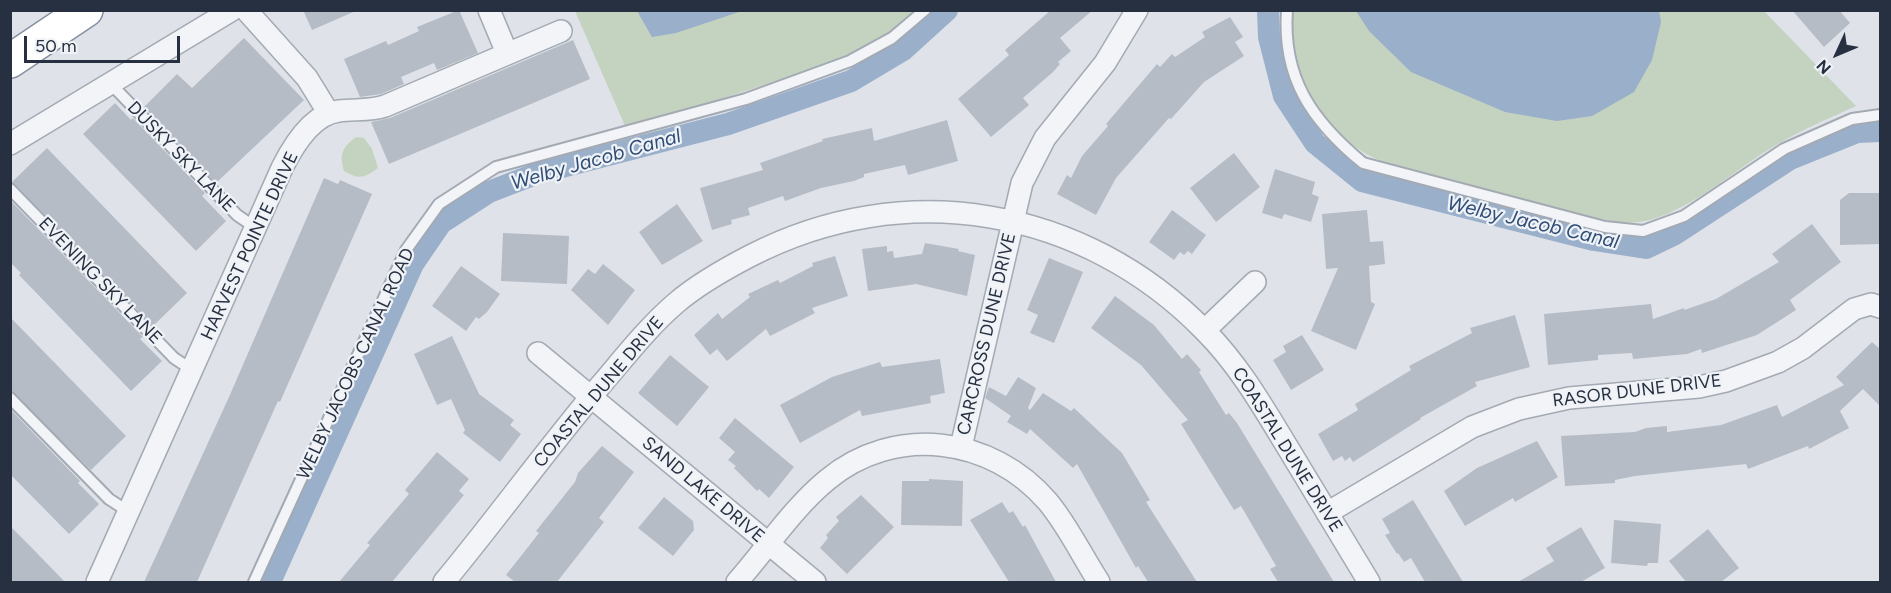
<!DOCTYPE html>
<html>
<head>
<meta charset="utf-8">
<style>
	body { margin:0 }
	#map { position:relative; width:1891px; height:593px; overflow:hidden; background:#dfe3e9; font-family:Figtree,sans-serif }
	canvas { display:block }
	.frame { position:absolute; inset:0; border:12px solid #273041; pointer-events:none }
	.north { position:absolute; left:1807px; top:24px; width:60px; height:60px; -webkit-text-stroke:4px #eff2f6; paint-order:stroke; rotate:226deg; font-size:16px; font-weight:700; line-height:24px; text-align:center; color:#273041 }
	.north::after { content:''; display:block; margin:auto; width:21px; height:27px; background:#273041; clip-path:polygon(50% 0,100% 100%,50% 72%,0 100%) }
	.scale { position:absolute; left:24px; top:36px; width:156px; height:27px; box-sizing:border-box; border:3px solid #273041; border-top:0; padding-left:8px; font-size:18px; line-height:21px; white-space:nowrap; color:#273041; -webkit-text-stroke:4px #eff2f6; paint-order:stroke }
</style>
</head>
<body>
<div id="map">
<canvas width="1891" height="593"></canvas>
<div class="frame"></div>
<div class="north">N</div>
<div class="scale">50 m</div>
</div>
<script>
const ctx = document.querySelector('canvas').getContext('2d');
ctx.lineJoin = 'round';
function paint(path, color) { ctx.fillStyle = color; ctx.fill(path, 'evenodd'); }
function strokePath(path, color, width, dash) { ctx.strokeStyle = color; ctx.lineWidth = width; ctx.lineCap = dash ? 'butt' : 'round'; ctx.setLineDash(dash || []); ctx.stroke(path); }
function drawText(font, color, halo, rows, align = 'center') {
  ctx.font = font + ' Figtree,sans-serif'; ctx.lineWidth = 4.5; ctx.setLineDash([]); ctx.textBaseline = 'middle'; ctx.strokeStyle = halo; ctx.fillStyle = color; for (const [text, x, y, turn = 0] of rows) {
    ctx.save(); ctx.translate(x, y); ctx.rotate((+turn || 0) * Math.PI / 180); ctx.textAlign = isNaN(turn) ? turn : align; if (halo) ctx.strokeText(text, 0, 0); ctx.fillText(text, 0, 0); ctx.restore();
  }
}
paint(new Path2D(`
	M575,11H920L892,32L839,61L705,104L625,126Z
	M1293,11H1764L1856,106C1830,118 1803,129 1778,144C1736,168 1698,206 1650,220C1641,222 1627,224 1618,222C1562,214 1506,195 1451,180C1417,171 1378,166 1350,143C1310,111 1290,60 1293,11Z
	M356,137L364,138L372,149L378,168C365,178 358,180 344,171C339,155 342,147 356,137Z`), '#c4d3c0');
paint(new Path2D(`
	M1659,10L1661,22L1652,60L1634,92L1592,116L1557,121L1505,112L1411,72L1369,31L1356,11Z
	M637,11H742L676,33L652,37Z`), '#99afca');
strokePath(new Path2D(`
	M1268,10L1269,37L1284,96L1315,143L1362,181L1594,240L1646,248L1675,234L1790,159L1857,132L1880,131
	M270,582L413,264L441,223L489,192L538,173L728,124L851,81L903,50L947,10`), '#99afca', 22);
paint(new Path2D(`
	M303,10H358L312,30Z
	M459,10L478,53L437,70L434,63L401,77L404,84L381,94L360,97L344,59L386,41L388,45L419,31L417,27Z
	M1051,10H1093L1060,38L1071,51L1058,62L1060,64L1053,72L1023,98L1029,105L991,137L958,99L1009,55L1005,50Z
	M1792,10H1839L1850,23L1824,47Z
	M1230,17L1243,37L1235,42L1244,56L1204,82L1171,119L1169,118L1116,178L1096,215L1057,194L1067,175L1071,178L1082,156L1108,126L1106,124L1157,64L1160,67L1172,54L1175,57L1205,37L1202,32Z
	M244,38L304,100L216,183L144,107L177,74L192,88Z
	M573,40L590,79L389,164L371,122L390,118Z
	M115,103L131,120L133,118L205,193L202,196L226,221L196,251L83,134Z
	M947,120L958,161L908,175L905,165L864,174V177L854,181L821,188L785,201L783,196L748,208L750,215L731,220L732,224L712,230L700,188L763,170L760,163L823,141L822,139L872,128L874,141Z
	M47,148L187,293L153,326L12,182Z
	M1234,153L1260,187L1216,222L1190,188Z
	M1275,169L1315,182L1312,194L1319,197L1311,222L1284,214L1282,219L1262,213Z
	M324,178L338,184L340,180L372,194L280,402L278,401L197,582H144L229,397Z
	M1849,193H1881V244L1840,245V200Z
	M10,200L143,337L140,339L162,361L131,391L19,275L21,273L10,262Z
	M677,204L703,241L662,265L639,232Z
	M1172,210L1206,235L1192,254L1188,251L1184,255L1180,252L1174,260L1149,242Z
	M1367,210L1370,242L1383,241L1385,264L1369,266L1371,302L1375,304L1356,350L1311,331L1338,268L1326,269L1322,214Z
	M1812,224L1841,262L1790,300L1796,310L1757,335L1702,353L1701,349L1687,354L1633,359L1632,353L1598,355V360L1548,365L1544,314L1651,304L1653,319L1684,308V310L1716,299L1779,262L1772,254Z
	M503,233L569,236L567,284L501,281Z
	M925,243L959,249L958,251L975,255L967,296L916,284L868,291L862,249L887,246V252L893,251L894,258L922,254Z
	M835,256L848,296L812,308L815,313L770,336L766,329L727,361L717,349L710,355L694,335L718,313L722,319L750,297L748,294L778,280L780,283L813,266L812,263Z
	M1049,258L1083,272L1054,343L1030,333L1038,315L1027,310Z
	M603,264L635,290L608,325L571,290L588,269L595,274Z
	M461,266L500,294L487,312L479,319L476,317L466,331L432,306Z
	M1115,296L1154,325L1182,359L1187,354L1201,370L1199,372L1226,415L1229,413L1237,423L1334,582H1278L1270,569L1276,566L1241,506L1234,510L1181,424L1188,420L1141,365L1091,328Z
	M1515,315L1530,367L1475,382L1477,386L1420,418L1421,419L1353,462L1350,457L1345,461L1342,456L1333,461L1318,434L1358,410L1355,404L1411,370L1409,366L1472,333L1470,328Z
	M10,317L126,436L91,470L10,391Z
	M1302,335L1324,370L1291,390L1273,360L1286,352L1283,346Z
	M452,336L479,394L514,420L510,425L521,434L500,462L463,433L465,430L451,399L437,405L414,354Z
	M1872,342L1881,350V407L1863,389L1840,411L1849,428L1809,449L1808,446L1748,469L1746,464L1635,476L1615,480V483L1565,486L1561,436L1635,432L1646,428L1667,426V432L1721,425L1777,405L1782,417L1844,385L1836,377Z
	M670,355L709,387L677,426L638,393Z
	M940,359L945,393L930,396L931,403L862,416L860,410L800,443L780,405L832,377L880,362L882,367Z
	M1018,377L1036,388L1028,408L1030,410L1043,393L1071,411L1074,408L1122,453L1150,500L1146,502L1197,582H1148L1138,566L1136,568L1077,464L1073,468L1030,429L1027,434L1007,422L1011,416L985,398L989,387L1006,396Z
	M10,409L80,481L78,483L99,504L69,534L10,474Z
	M735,418L794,467L769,498L759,489L757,491L734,468L736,466L728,460L735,452L719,438Z
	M1537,441L1558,477L1515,502L1513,498L1465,526L1444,491L1477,468Z
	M602,446L634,472L599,518L604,522L557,582H515L506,575L539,533L536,531L575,482L578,473Z
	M437,452L469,479L459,491L464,495L392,582H339L370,545L367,543L409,494L405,490Z
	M929,479L963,481L962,526L901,525L902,481H929Z
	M861,495L894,527L847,574L820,548L828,538L826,535L839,521L836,517Z
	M664,497L693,521L694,530L673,556L638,528Z
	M1413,500L1463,582H1425L1411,558L1404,562L1398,553L1397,554L1385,535L1390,533L1382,519Z
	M1002,502L1009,513L1013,511L1023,527L1025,525L1056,582H1009L970,520Z
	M1614,520L1661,524L1658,563H1648L1647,566L1611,563Z
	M10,526L31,547L65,582H10Z
	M1581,527L1605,568L1581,582H1518L1554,561L1546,548Z
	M1708,529L1739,568L1721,582H1686L1669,561Z`), '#b6bcc6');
const lane = new Path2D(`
	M1287,10C1282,78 1312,121 1363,163L1605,227L1643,231L1684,216L1784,149L1852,119L1880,115
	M110,83L237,215L256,228
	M10,189L174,358L192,370
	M10,398L109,499L129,512
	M254,582L406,250L439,204L496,167L746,99L850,61L892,38L925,10`);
const street = new Path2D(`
	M246,10L307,78L328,112
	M489,10L507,53
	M10,144L232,10
	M1205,330L1255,282
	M538,353L815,582
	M961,447L1022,183L1045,138L1105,63L1137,10
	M1327,513L1472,427L1519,409L1569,398L1699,387L1726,381L1778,362L1803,348L1854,309L1871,304L1880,307
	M97,582L282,168C293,146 312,114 339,111C355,109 370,111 385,106L561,31
	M444,582C497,518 546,450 600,386C624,358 648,327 676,303C698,284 725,269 750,256C904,176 1084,207 1205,331C1239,365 1263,407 1288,448C1315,493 1342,538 1369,582
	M737,582C766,549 793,508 827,480C894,424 992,436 1048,502C1068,526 1082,556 1099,582`);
const highway = new Path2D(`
	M10,61L86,10`);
strokePath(lane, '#a4aab3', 14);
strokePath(street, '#a4aab3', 24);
strokePath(highway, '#8690a0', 36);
strokePath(lane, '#f2f4f7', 10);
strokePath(street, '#f2f4f7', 21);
strokePath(highway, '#fff', 33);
drawText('18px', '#273041', '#eff2f6', [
	["DUSKY SKY LANE",181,157,46],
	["HARVEST POINTE DRIVE",250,246,-65],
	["EVENING SKY LANE",100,281,46],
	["CARCROSS DUNE DRIVE",987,334,-77],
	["WELBY JACOBS CANAL ROAD",356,364,-65],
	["RASOR DUNE DRIVE",1637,391,-7],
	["COASTAL DUNE DRIVE",599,392,-50],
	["COASTAL DUNE DRIVE",1287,450,58],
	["SAND LAKE DRIVE",703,490,40]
]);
drawText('italic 20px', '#304d76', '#eff2f6', [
	["Welby Jacob Canal",596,160,-16],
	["Welby Jacob Canal",1533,223,13]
]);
</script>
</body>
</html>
